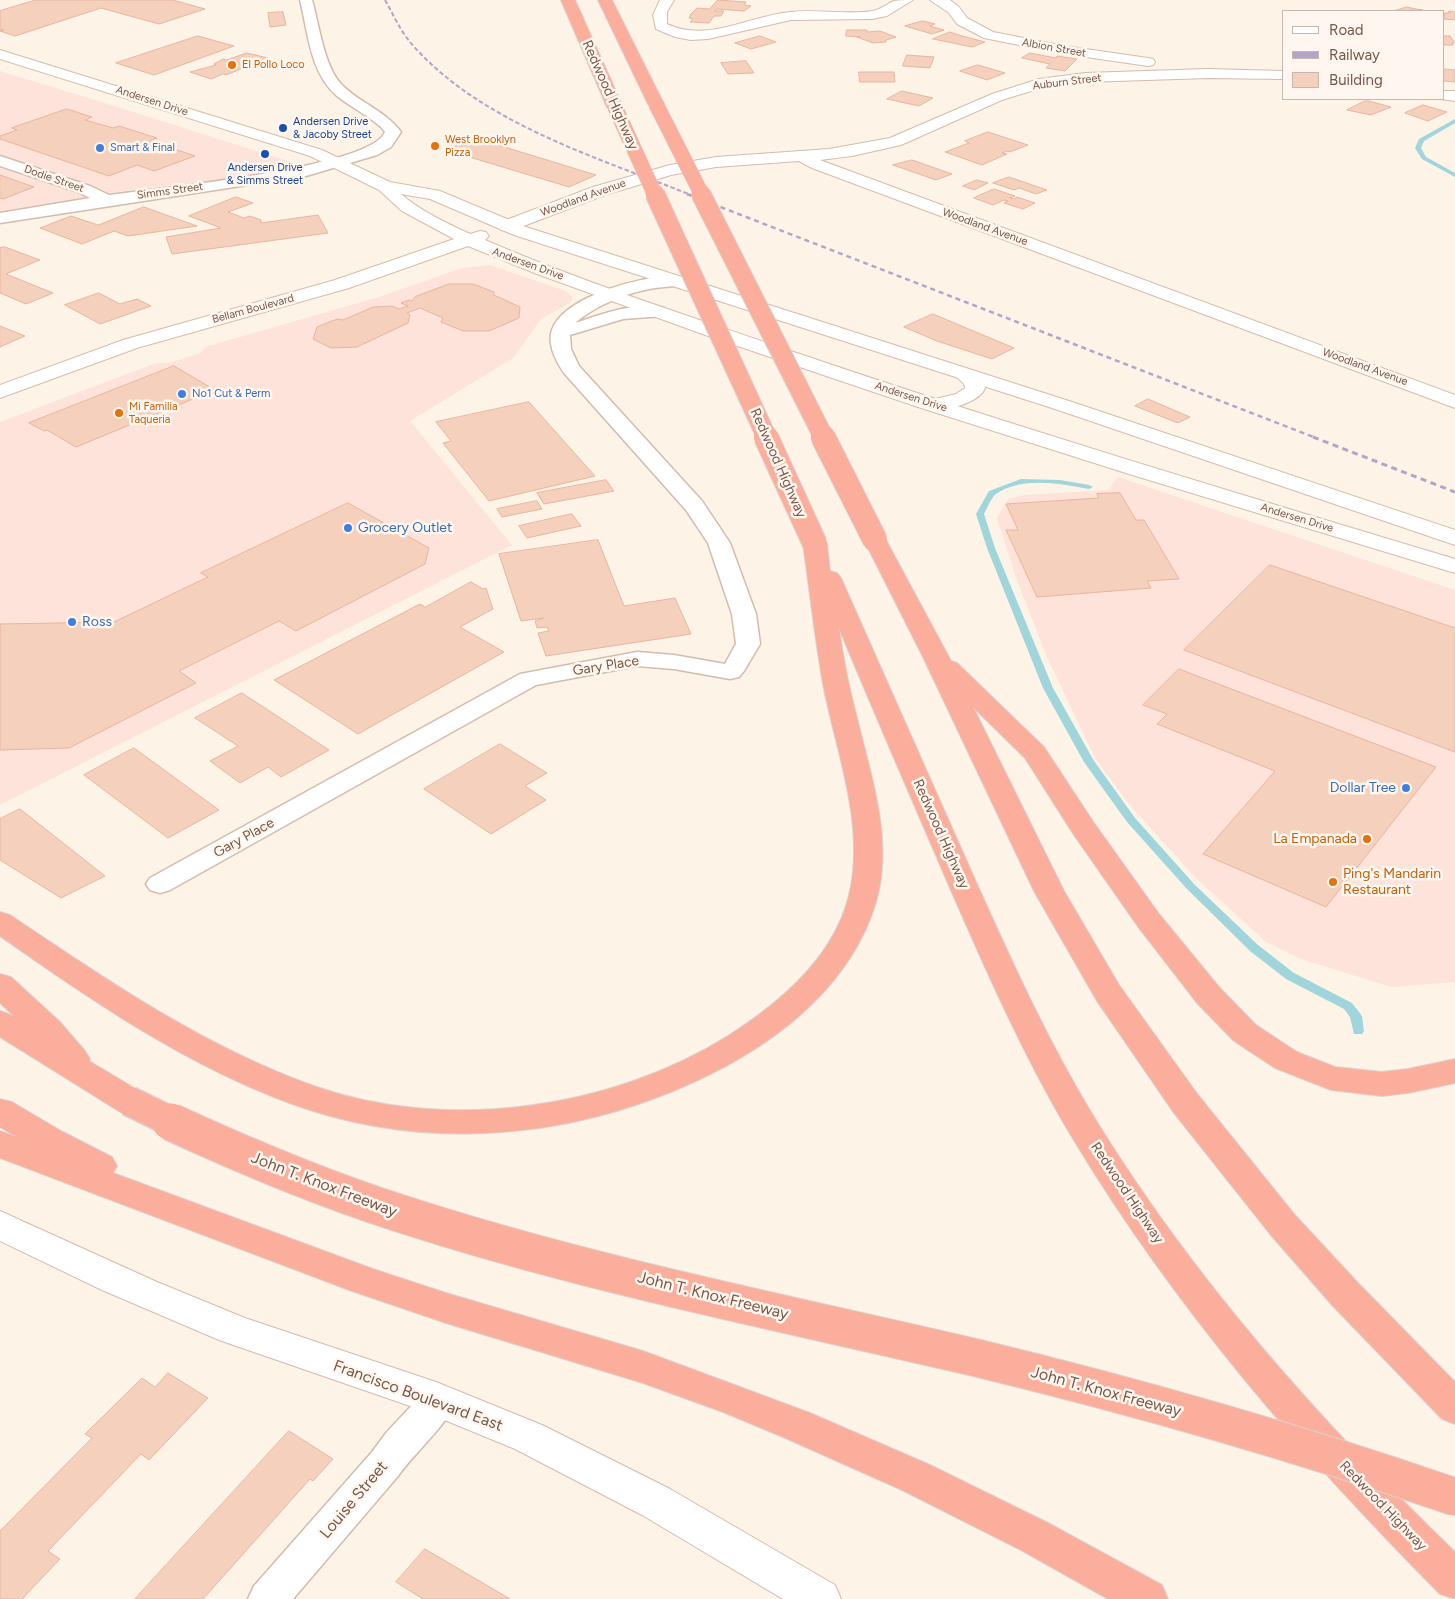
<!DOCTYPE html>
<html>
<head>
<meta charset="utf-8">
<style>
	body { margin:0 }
	#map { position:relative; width:1455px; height:1599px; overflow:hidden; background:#fdf3e7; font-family:Figtree,sans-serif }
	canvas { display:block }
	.legend { position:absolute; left:1282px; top:10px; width:162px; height:90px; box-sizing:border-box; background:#fff7ef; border:1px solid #c9b7ad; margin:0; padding:6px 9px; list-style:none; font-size:15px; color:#795749 }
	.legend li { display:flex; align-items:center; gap:10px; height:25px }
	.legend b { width:25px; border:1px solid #c9b7ad }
</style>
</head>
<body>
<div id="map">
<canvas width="1455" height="1599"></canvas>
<ul class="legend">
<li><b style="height:6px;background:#fff"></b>Road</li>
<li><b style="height:6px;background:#b5a4c9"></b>Railway</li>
<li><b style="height:14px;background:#f4d0bd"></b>Building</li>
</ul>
</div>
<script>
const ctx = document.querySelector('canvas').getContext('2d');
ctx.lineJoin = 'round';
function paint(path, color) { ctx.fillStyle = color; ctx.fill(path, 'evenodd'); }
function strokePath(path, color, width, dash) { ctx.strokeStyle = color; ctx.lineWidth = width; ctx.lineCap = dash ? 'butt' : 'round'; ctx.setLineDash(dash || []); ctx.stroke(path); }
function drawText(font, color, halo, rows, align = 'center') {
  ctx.font = font + ' Figtree,sans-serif'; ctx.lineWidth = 5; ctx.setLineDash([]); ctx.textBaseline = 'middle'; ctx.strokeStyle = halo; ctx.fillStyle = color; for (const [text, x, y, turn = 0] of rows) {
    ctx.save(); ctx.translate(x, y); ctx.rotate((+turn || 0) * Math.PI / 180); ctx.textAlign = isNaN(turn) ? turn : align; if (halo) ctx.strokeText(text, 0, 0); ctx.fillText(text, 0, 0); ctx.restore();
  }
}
paint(new Path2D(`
	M0,71L108,104L288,161L253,175L115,192L0,213Z
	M490,265L563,290L569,293L573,298L570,303L541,319L513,358L410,421L512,545L0,805V422L156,363H168L201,353L205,347L379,297L462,268Z
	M1118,477L1455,590V982L1391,987L1301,959L1266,942L1194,876L1128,803L1095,758L1046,655L1015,575L997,518L1008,499L1025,495L1108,490Z`), '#fee3da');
paint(new Path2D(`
	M1455,119V123L1424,141L1421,148L1426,157L1455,173V177L1422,159L1415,148L1419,139Z
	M1021,479L1060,480L1089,485L1093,487L1089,489C1060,484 1023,476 996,494C991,498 987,508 984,514L995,548L1053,688L1094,761L1135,818L1195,885L1258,945L1294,973L1352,1003L1362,1016L1364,1031L1362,1034H1354L1350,1017L1344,1009L1286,979L1250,951L1187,889L1127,822L1084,762L1043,688L987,548L976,514L989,491Z`), '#a0d6db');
const building = new Path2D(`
	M36,0H173L205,9L159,24L101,8L15,36L0,31L4,30L0,29V11Z
	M718,0L746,2L744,5L751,6L744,11L716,9L714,11H724L721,16H714L709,23L690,22L693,19L689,18L691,15H690L697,8L709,9Z
	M1407,7L1416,9L1423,10L1394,11Z
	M1449,11L1455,12V20L1444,19V13H1449Z
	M283,12L286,25L270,27L268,13Z
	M923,21L935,24L930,26L944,30L932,34L905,26Z
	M847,30H867V32L880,31L896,37L886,40V42L873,43L857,37H860L846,36Z
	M950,32L959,35L985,42L972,47L933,39Z
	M198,36L234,46L154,75L116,63Z
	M760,36L776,42L751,49L735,43Z
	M1444,36H1450L1455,43H1452L1453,45H1444Z
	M247,53L268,58L226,75L223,74L211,79L190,72L216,65L214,64L223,59L226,60Z
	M1030,53L1056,58L1057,56L1077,59L1065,71L1046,68L1050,64L1022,58Z
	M907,55L934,57L930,68L903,66Z
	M746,61L754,73L728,74L721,63Z
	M978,65L1005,73L987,80L960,71Z
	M1444,69L1455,70V82L1444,81Z
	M859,72H894L895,82H860Z
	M902,91L933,98L919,106L887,99Z
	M1365,101H1369L1391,107L1371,115L1347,110Z
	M1423,105L1447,112L1428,121L1405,113Z
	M67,109L92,117L85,120L113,128L119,126L157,138L150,141L195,156L154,171L137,165L109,176L0,139V136L17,130L12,128Z
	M988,132L1028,145L1010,152L1007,151L1002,153L1007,154L982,165L945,152L969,143L965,141Z
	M475,138L596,175L569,187L446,150Z
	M912,160L952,174L936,180L893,165Z
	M0,175L34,187L3,199L0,198Z
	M1009,177L1047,190L1036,194L1019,188L1014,190L993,183Z
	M977,180L988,183L974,190L963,186Z
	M994,189L1015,196L1010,198L1013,199L1017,197L1035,203L1023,209L1004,203L1008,201L1004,200L993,205L974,198Z
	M236,197L253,203L228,212L244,218L250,216L261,220V223L318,215L328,233L172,254L166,237L221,228L189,216Z
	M144,207L197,226L128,236L114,231L82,244L40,228L71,216L98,225Z
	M5,247L40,260L6,274L53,293L26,304L0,293V248Z
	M449,284H473L494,292V295L520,307L519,318L489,331H463L441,322L443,318L420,308L407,313L410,315L408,323L357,347L331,348L313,339L317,327L337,319L343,320L373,307L392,306L399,309L408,306L401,303L409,300L412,301L415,297Z
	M99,293L120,304L137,299L151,306L100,324L65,305Z
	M933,314L1014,348L992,359L937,341L904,327Z
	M0,326L25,336L0,347Z
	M174,366L215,390L76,447L47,430L44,431L29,423Z
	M1148,399L1190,417L1178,423L1135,406Z
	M529,402L595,476L489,501L443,443L451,441L436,422Z
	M606,480L614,491L544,504L537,493Z
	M1120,493L1136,520H1144L1179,579L1147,581L1151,588L1037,597L1006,530H1018L1006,504L1099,498L1097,494Z
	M537,501L542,509L502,517L497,509Z
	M348,503L429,548L425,564L296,631L279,621L179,671L196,683L69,748L0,750V624L114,622L208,577L201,573Z
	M572,514L581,526L527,538L519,526Z
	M598,540L624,606L675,598L691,634L546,656L538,633L549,631L547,627L537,628L535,621L544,618L521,621L499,554Z
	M1270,565L1455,628V752L1184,650Z
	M471,582L483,589L486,588L493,609L460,627L504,652L358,734L274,680L420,604L425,607Z
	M1179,669L1436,767L1326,907L1203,854L1275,771L1157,724L1167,714L1143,705Z
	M242,693L329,750L281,777L268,767L240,783L210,761L238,746L195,718Z
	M500,744L547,773L525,786L546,800L491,834L424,789Z
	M134,748L219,810L168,838L84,775Z
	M20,809L105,876L61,898L0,860V819Z
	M168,1373L208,1398L149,1460L141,1454L48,1551L60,1559L22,1599H0V1531L92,1438L85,1434L142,1378L155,1387Z
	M289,1431L333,1459L313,1481L310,1479L203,1599H135Z
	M425,1549L510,1599H423L396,1582Z`);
paint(building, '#f4d0bd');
strokePath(building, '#e8b59d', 1);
const minor = new Path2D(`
	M300,0H312C319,24 324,66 341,84C359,103 385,110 401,132L391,147L377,155L306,176L0,223V213L90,198L78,192L0,166V156L90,186L109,195C152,189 372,168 385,132L381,127C367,115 351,107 337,96C310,73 308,32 300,0Z
	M674,276L680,277L683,281L680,285C670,287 660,287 649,289C624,294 595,306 575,323C603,314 635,301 664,308L667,312L664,316L623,319L570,335L571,349L579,366L702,501L730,543L756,614L760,644L744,671L739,677L730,679L674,669L637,666L536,685L170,890L160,893L150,890L146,884L150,878L520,674L637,652L674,655L725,664L726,662L736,644L732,614L708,543L686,510L564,373C556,361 547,344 552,330C564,296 642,276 674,276Z
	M439,1385L452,1390L457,1401C444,1428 416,1451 398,1476L293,1599H248L254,1586L372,1452L386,1433L426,1390Z`);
const tertiary = new Path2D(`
	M660,0H674L667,12V24C707,43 749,16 790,12C817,9 846,15 873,11C881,9 887,4 894,1C899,0 907,0 913,0L887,16L872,19L791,20L708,39L691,40L675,37L656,29L653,15Z
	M930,0H950L959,7L967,18L993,32L1065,46L1148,58L1153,59L1155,62L1153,65L1148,66L1065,54L984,38L957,24L949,13Z
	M1208,69L1284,71V79L1208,78L1085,82L1050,85L1002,100L901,145L852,156L820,160L1455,395V408L812,168L799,161L716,167L671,175L605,195L513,230L507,231L501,230L498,226L501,222L593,187L670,165L716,157L829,149L890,138L992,94L1039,79L1085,73Z
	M1444,91H1455V101L1441,99H1444Z
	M964,368C975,371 982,377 985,387C982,403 941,413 927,409L924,405L927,401L956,394L965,388L964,384L954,374L957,370Z
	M0,1211L157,1282L245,1318L436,1382L542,1425L670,1489L835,1585L841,1599H783L642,1515L515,1449L413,1407L219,1340L102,1290L0,1241Z`);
const secondary = new Path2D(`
	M0,50L322,150L390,182L440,191L526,227L1069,401L1455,530V545L1055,409L514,235L430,199L401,194C421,211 446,223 470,234L480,231L486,232L489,236L485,240C580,281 680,313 779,347C1002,423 1229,491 1455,559V573L1129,474L918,407L708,336L537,274L468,246L349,288L137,348L0,398V385L123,340L335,280L454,239L402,211L379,190L310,156L0,59Z`);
const motorway = new Path2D(`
	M561,0H575L623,107L620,110H610L607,107Z
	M598,0H612L664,104L661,107H651L648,104Z
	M875,533L883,535L886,540L951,661L957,663L1044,747L1094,823L1159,914L1219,987L1256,1025L1297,1052L1335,1067L1382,1072L1408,1069L1455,1059V1083L1408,1093L1382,1096L1331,1090L1275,1068L1234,1041L1197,1003L1139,928L1074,835L1025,758L973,707L1064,891L1119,985L1198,1095L1294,1214L1358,1283L1455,1382V1424L1442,1419L1332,1305L1270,1234L1174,1113L1097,1001L1034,891L923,657L864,540L867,535Z
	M815,537L823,539L827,544L830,571L837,573L841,578C886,679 931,781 976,882C1013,964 1050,1046 1097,1122C1195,1281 1321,1422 1455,1552V1599L1440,1594C1303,1456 1176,1309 1075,1142C1026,1061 988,975 950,888C913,802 875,715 839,628C843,658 849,688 857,718C870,772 891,833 879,890C861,970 795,1029 726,1066C593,1137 436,1156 292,1104C187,1066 91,1000 0,936V912L10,915C105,979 203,1046 311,1085C444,1133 609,1110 728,1036C783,1001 839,953 851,886C863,820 837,753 824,689C815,641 810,592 803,544L807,539Z
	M0,974L11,977L60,1022L85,1051L90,1059L89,1061L141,1092L145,1101L141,1110L129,1113L117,1110L0,1037V1011L14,1016L0,1003Z
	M0,1099L12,1102L61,1131L112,1157L117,1166L113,1173L373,1269L446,1293L643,1351L810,1413L930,1465L1048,1523L1162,1585L1168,1599H1108L1019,1549L902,1490L783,1437L723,1412L643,1383L446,1323L349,1290L0,1158V1131L17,1137L0,1127Z`);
strokePath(minor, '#d3bcae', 3);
strokePath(tertiary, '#d3bcae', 2);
strokePath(secondary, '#d6bcab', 2);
strokePath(motorway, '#dcd3d0', 2);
paint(minor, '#fff');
paint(tertiary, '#fff');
paint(secondary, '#fff');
paint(motorway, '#faae9b');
strokePath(new Path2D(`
	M385,0C393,14 400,30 410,42C478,122 596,157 691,195`), '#b5a4c9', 2, [4.5, 2.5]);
strokePath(new Path2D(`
	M687,194L1316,438`), '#b5a4c9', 2.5, [5, 4]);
strokePath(new Path2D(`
	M1313,437L1455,492`), '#b5a4c9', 3, [6, 4.5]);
const motorwayBridgeFar4 = new Path2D(`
	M656,104L702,195
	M615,107L655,195`);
const motorwayBridgeFar3 = new Path2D(`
	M655,194L767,438
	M701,194L824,438`);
const motorwayBridgeFar2 = new Path2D(`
	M766,437L815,544
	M823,437L875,540`);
const motorwayBridgeFar1 = new Path2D(`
	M129,1101L174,1123`);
const motorwayBridge = new Path2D(`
	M171,1122C247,1157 323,1189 402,1214C590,1275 785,1313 977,1358C1138,1397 1298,1443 1455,1497`);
strokePath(motorwayBridgeFar4, '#dcd3d0', 16, []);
strokePath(motorwayBridgeFar3, '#dcd3d0', 21, []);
strokePath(motorwayBridgeFar2, '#dcd3d0', 26, []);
strokePath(motorwayBridgeFar1, '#dcd3d0', 32, []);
strokePath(motorwayBridge, '#dcd3d0', 39, []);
strokePath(motorwayBridgeFar4, '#faae9b', 15);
strokePath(motorwayBridgeFar3, '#faae9b', 19);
strokePath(motorwayBridgeFar2, '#faae9b', 24);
strokePath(motorwayBridgeFar1, '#faae9b', 29);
strokePath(motorwayBridge, '#faae9b', 37);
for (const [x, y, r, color] of [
	[232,65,5,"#e8710a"],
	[283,128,5,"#1a4fb4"],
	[435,146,5,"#e8710a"],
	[100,148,5,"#3f7fe0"],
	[265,154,5,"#1a4fb4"],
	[182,394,5,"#3f7fe0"],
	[119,413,5,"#e8710a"],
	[348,528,5,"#3f7fe0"],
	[72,622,5,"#3f7fe0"],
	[1406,788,5,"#3f7fe0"],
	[1367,839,5,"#e8710a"],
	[1333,882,5,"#e8710a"]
]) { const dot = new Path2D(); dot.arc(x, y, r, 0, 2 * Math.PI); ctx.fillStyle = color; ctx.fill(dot); strokePath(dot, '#fff7ef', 2); }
drawText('11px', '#795749', '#fff7ef', [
	["Albion Street",1054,48,10],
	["Auburn Street",1067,82,-7],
	["Andersen Drive",152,101,18],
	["Dodie Street",54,179,19],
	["Simms Street",170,191,-8],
	["Woodland Avenue",583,198,-20],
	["Woodland Avenue",985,227,20],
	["Andersen Drive",528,264,20],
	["Bellam Boulevard",253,309,-15],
	["Woodland Avenue",1365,367,20],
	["Andersen Drive",911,397,18],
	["Andersen Drive",1297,518,17]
]);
drawText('11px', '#c56008', '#fff7ef', [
	["El Pollo Loco",242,65],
	["West Brooklyn",445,140],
	["Pizza",445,153],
	["Mi Familia",129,407],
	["Taqueria",129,420]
], 'left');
drawText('11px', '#164399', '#fff7ef', [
	["Andersen Drive",293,122],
	["& Jacoby Street",293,135],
	["Andersen Drive",265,168,"center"],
	["& Simms Street",265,181,"center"]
], 'left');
drawText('11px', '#366cbe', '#fff7ef', [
	["Smart & Final",110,148],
	["No1 Cut & Perm",192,394]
], 'left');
drawText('14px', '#795749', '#fff7ef', [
	["Redwood Highway",610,95,66],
	["Redwood Highway",778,463,66],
	["Gary Place",606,666,-9],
	["Redwood Highway",941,834,66],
	["Gary Place",244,838,-29],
	["Redwood Highway",1127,1193,56],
	["Redwood Highway",1383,1506,46]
]);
drawText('14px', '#366cbe', '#fff7ef', [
	["Grocery Outlet",358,528],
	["Ross",82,622],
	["Dollar Tree",1396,788,"right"]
], 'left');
drawText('14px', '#c56008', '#fff7ef', [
	["La Empanada",1357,839],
	["Ping's Mandarin",1343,874,"left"],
	["Restaurant",1343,890,"left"]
], 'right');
drawText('16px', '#795749', '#fff7ef', [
	["John T. Knox Freeway",324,1185,21],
	["John T. Knox Freeway",713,1296,14],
	["John T. Knox Freeway",1106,1392,15],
	["Francisco Boulevard East",418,1396,20],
	["Louise Street",354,1500,-50]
]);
</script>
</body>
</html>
